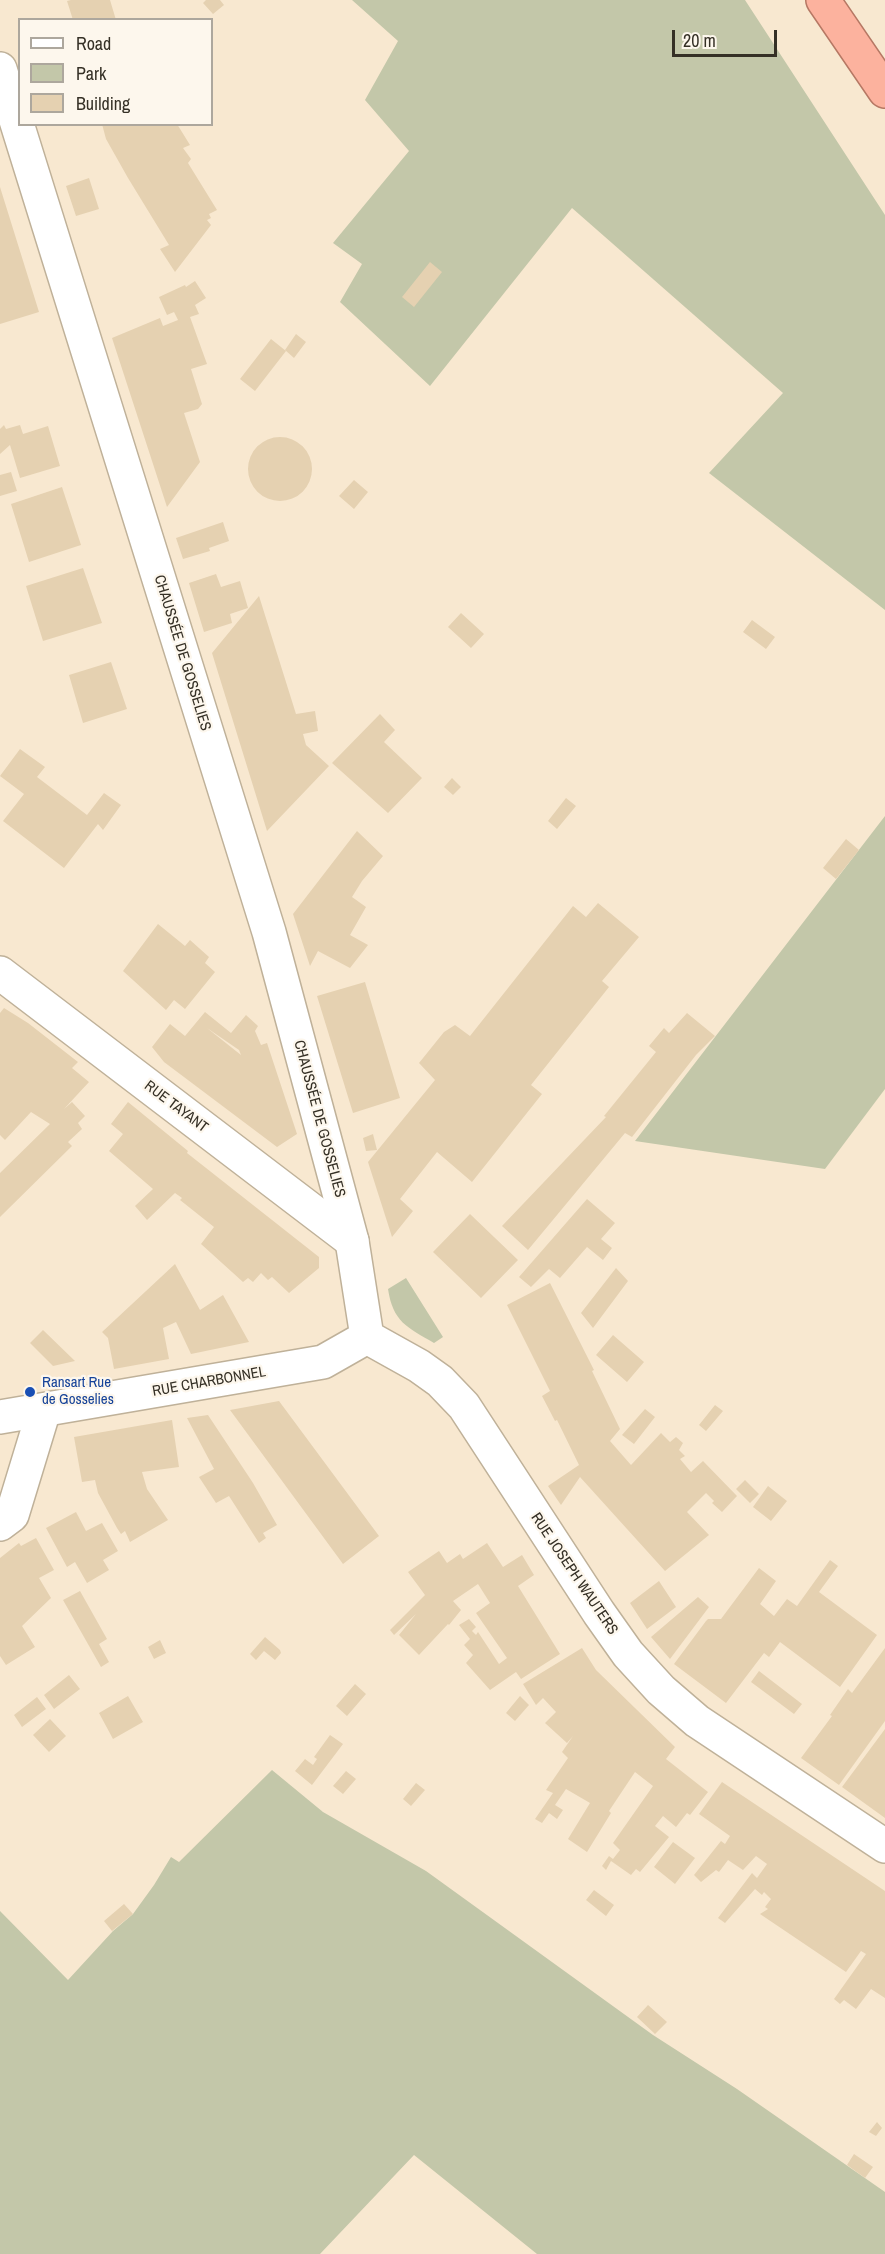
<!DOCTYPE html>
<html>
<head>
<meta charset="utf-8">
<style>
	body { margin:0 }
	#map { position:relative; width:885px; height:2254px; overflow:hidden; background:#f8e8d0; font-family:"Archivo Narrow",sans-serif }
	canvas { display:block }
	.legend { position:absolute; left:18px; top:18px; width:195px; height:108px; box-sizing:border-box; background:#fdf7ed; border:2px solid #ada79d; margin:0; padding:8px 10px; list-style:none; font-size:18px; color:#353026 }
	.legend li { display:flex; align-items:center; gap:12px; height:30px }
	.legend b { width:30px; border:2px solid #ada79d }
	.scale { position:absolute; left:672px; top:30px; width:105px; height:27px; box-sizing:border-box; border:3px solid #353026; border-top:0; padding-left:8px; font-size:18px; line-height:21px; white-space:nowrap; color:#353026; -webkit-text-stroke:4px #fdf7ed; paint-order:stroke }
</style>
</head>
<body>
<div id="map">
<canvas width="885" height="2254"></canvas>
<ul class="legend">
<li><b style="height:8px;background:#fff"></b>Road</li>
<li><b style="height:16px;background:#c3c7a9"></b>Park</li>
<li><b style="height:16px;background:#e5d1b1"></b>Building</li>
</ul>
<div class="scale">20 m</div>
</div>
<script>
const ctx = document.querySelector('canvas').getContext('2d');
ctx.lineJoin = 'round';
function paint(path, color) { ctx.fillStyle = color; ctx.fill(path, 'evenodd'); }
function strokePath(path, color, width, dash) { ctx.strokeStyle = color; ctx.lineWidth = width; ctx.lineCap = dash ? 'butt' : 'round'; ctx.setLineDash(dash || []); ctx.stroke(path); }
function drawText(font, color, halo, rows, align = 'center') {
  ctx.font = font + ' "Archivo Narrow",sans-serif'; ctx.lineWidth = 4.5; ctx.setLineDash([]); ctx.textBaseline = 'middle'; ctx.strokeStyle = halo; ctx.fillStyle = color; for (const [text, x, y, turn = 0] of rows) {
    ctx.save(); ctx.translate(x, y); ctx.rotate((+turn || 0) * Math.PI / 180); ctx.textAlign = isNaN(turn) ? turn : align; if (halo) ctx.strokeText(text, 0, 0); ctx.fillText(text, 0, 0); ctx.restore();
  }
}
paint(new Path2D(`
	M352,0H745L885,215V610L709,473L783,393L572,208L430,386L340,302L362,264L333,243L409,151L365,100L398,41Z
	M885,816V1089L825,1169L635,1141Z
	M406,1278L443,1337L434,1343C407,1327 393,1322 388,1289Z
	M272,1770L323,1812L426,1871L653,2035L737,2089L885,2192V2254H537L414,2155L320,2254H0V1911L68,1980L113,1931L133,1914L154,1885L171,1857L179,1862Z`), '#c3c7a9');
paint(new Path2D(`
	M71,0H110L116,20H73L67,1Z
	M206,0H220L224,5L213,14L203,3Z
	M102,124H177L190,145L183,148L191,159L188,163L217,210L209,214L211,218L207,220L211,225L175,272L160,249L169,245L128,178L106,139Z
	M89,178L99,209L76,216L66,186Z
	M0,187L39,312L0,324Z
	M430,262L442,272L414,307L402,297Z
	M195,281L206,298L195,305L199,314L190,317L207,364L191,369L202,404L198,409L184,413L200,462L167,507L112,338L160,318L163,326L178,320L174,312L167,315L159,297L185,285L186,287Z
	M296,334L306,342L294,358L285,350Z
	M271,339L286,351L255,391L240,379Z
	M4,425L6,429L20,425L23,434L48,426L60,466L20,478L10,445L0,454V429Z
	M248 469a32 32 0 1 1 64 0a32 32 0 1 1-64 0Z
	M11,472L17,491L0,496V475Z
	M354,480L368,492L354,509L339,496Z
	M62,487L81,545L29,562L11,504Z
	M223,522L229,541L209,548L210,551L183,559L176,538Z
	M83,568L102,623L43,641L26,586Z
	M216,574L221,587L240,581L248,608L230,614L232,623L204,632L189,583Z
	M259,596L296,714L315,711L318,731L303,734L306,745L329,766L267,831L212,653Z
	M461,613L484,634L471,648L448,627Z
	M752,620L775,637L766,649L743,632Z
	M111,662L127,709L83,723L69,675Z
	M380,714L395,730L384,742L422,778L388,813L332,763Z
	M20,749L45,767L37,777L87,815L104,793L121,805L103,830L98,824L64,868L3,821L24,794L0,776Z
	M452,778L461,787L453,795L444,787Z
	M566,798L576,806L557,829L548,821Z
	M357,831L383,856L362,881L352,897L366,907L350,935L368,945L350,968L318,951L310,966L293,914Z
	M846,839L859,850L836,879L823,868Z
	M598,903L639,937L602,981L609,987L531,1085L542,1094L472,1182L437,1152L400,1199L413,1211L392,1237L368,1162L435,1080L419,1063L444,1032L455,1025L470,1036L573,906L586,917Z
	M158,924L185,946L190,940L209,957L205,963L215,972L185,1009L174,1000L166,1010L123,971Z
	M365,982L400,1098L353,1113L317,996Z
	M4,1008L28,1023L78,1062L72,1068L89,1082L64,1109L72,1102L85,1116L78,1123L82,1129L68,1142L72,1146L0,1217V1173L50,1124L31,1112L5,1140L0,1135V1013Z
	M205,1012L231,1033L246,1015L258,1026L255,1031L261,1045L267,1043L297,1134L277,1147L164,1062L152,1047L170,1024L185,1036ZM207,1028L239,1050L241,1055Z
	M687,1013L715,1036L696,1055L632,1137L625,1133L528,1250L502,1226L606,1117L604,1116L656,1052L649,1046L664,1028L669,1033Z
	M128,1102L188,1151L187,1153L319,1257V1268L289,1293L272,1277L268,1280L261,1273L253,1282L248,1278L243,1282L201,1244L214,1227L180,1200L182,1198L175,1193L147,1220L135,1206L153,1189L109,1151L123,1134L111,1124Z
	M373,1134L377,1150L366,1151L363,1138Z
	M587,1199L615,1223L601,1239L612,1248L603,1260L587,1247L560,1278L549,1269L531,1287L519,1277Z
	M470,1214L518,1260L481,1298L433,1252Z
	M175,1264L200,1310L223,1295L249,1342L191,1354L176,1322L163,1328L169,1359L114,1369L108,1338L102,1332Z
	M616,1268L628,1281L593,1328L581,1313Z
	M550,1283L594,1370L592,1371L620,1429L610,1441L631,1465L661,1433L670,1442L676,1437L683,1443L679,1450L685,1456L680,1459L691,1472L703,1461L737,1496L722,1512L712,1503L714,1501L706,1493L687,1512L709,1535L665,1571L580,1477L561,1505L548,1486L579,1465L557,1420L555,1421L542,1396L550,1391L507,1305Z
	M43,1330L75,1361L53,1366L30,1343Z
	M613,1335L644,1362L627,1382L596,1355Z
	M279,1401L379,1536L343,1564L230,1410Z
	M715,1405L723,1411L706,1431L699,1425Z
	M645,1409L655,1417L634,1444L622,1435Z
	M208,1415L253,1483L277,1525L263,1533L266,1538L259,1543L229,1496L216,1503L199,1477L214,1469L187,1418Z
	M172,1420L179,1467L142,1472L147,1489L168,1520L130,1542L125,1531L121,1534L117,1528L98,1493L95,1480L82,1482L74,1437Z
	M745,1480L759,1494L750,1503L736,1489Z
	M768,1486L787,1501L771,1521L753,1507Z
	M76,1512L86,1531L102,1523L118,1551L103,1560L109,1570L87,1583L75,1562L67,1567L46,1528Z
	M36,1538L54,1570L39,1578L51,1598L22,1626L35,1647L6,1665L0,1656V1558L19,1543L21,1546Z
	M487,1543L503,1567L522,1555L534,1575L518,1586L560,1654L521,1679L516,1672L490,1690L466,1663L473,1655L464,1645L470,1639L459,1625L469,1619L476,1627L472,1631L476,1635L478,1632L499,1664L507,1658L476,1613L490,1603L478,1584L453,1601L461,1610L449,1625L448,1624L419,1655L399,1635L416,1614L394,1635L390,1630L425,1595L408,1572L439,1551L447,1563L460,1554L463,1559Z
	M830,1560L838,1566L819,1592L877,1635L840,1687L780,1642L769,1657L764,1653L726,1703L674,1664L706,1621L708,1619H721L759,1568L776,1581L760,1604L774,1616L787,1599L797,1606Z
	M659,1581L676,1607L647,1629L630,1603Z
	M80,1591L107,1639L99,1644L109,1662L101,1667L63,1600Z
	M698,1597L709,1607L670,1659L651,1637Z
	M265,1637L280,1650L281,1653L275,1660L264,1651L256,1660L250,1654Z
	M160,1640L166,1653L154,1659L148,1647Z
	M582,1648L596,1670L675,1747L666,1759L708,1792L690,1815L687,1813L676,1827L663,1816L655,1826L669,1837L640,1872L636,1869L631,1875L611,1861L606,1870L602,1866L609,1856L613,1859L620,1850L613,1843L653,1786L635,1772L609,1811L611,1813L587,1852L568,1839L590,1803L566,1789L555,1805L563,1810L557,1819L549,1813L542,1823L535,1819L553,1793L546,1790L568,1758L562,1752L573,1736L567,1743L545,1723L556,1712L543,1698L536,1705L523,1684Z
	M885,1648V1721L839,1785L801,1758L832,1716L830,1715L848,1689L852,1693Z
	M759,1671L802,1704L794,1714L751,1682Z
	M69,1675L80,1689L54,1709L44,1695Z
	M355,1684L366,1694L347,1716L336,1706Z
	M128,1696L143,1722L113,1739L99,1713Z
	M520,1696L529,1705L515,1721L506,1713Z
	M37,1697L46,1709L22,1727L14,1715Z
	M50,1719L66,1736L49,1752L33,1735Z
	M885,1729V1818L842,1787Z
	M330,1735L343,1744L312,1785L295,1771L305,1759L313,1765L317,1759L314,1757Z
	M346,1771L356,1779L343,1794L333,1786Z
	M722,1782L885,1891V1998L871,1989L856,2009L844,2000L840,2004L834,1999L866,1954L861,1951L846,1972L760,1914L768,1909L765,1907L771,1899L764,1892L762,1895L755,1889L725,1923L718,1918L752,1873L757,1878L767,1864L756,1856L743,1870L728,1860L719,1872L716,1870L701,1882L694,1875L721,1841L725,1844L730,1836L699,1814Z
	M416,1783L425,1790L411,1806L403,1799Z
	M673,1842L695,1858L675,1884L654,1867Z
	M594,1890L614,1905L606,1916L586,1900Z
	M124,1904L133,1914L112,1931L104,1921Z
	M648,2005L667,2022L655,2034L637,2017Z
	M877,2122L882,2128L876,2136L869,2132Z
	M854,2154L873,2167L865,2178L847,2165Z`), '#e5d1b1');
const minor = new Path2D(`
	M0,973L352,1241
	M0,1524L12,1515L44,1410`);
const tertiary = new Path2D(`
	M0,69L269,932L352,1241L367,1337
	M367,1337L419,1366L440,1381L464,1406L599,1613L628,1654L661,1690L697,1721L885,1846
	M0,1417L323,1362L367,1337`);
const trunk = new Path2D(`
	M823,0L885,91`);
strokePath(minor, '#bfb199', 36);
strokePath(tertiary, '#bfb199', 36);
strokePath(trunk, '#b67864', 36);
strokePath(minor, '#fff', 33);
strokePath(tertiary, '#fff', 33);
strokePath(trunk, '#fcb29e', 33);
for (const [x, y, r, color] of [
	[30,1392,6,"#1a4fb4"]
]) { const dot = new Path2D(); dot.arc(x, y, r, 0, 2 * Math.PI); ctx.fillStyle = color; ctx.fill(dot); strokePath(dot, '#fdf7ed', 2); }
drawText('15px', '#353026', '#fdf7ed', [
	["CHAUSSÉE DE GOSSELIES",182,653,73],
	["RUE TAYANT",176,1107,37],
	["CHAUSSÉE DE GOSSELIES",319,1119,75],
	["RUE CHARBONNEL",209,1382,-10],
	["RUE JOSEPH WAUTERS",574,1574,56]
]);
drawText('15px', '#164399', '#fdf7ed', [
	["Ransart Rue",42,1383],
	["de Gosselies",42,1400]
], 'left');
</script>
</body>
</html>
